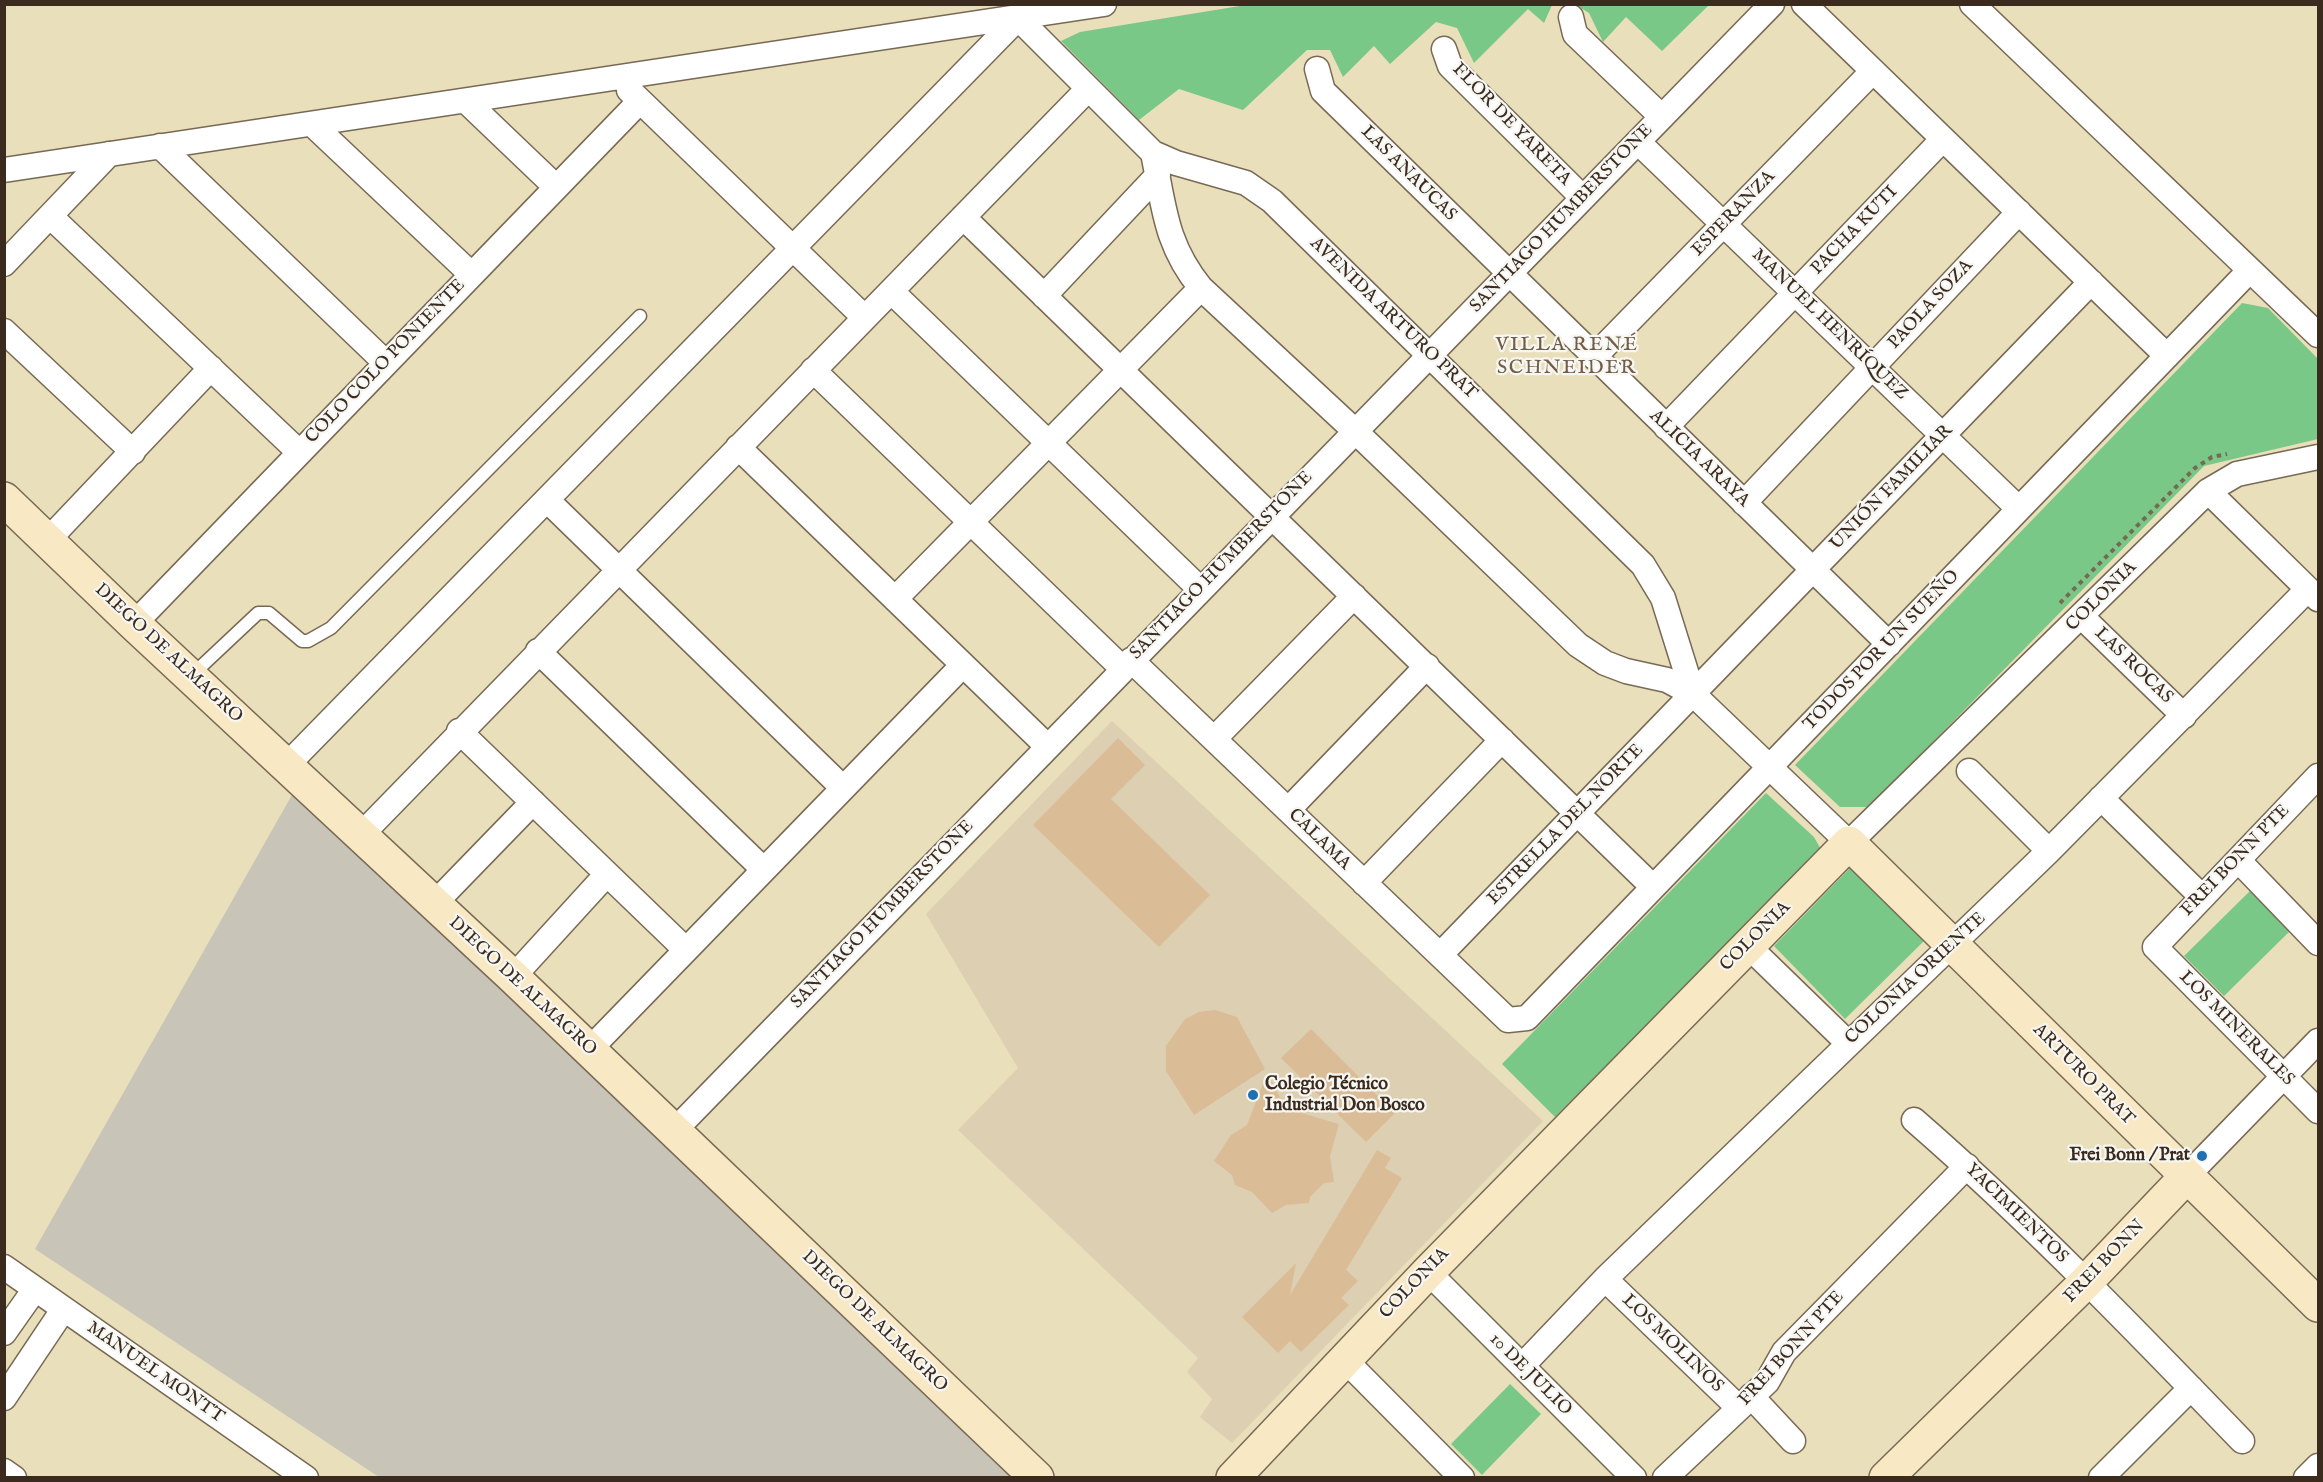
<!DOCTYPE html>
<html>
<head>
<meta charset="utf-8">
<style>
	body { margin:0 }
	#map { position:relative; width:2323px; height:1482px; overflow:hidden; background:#e9dfbb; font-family:"IM FELL English",serif }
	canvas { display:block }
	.frame { position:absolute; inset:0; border:6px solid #3b2a1e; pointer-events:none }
</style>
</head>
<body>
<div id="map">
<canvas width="2323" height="1482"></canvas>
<div class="frame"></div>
</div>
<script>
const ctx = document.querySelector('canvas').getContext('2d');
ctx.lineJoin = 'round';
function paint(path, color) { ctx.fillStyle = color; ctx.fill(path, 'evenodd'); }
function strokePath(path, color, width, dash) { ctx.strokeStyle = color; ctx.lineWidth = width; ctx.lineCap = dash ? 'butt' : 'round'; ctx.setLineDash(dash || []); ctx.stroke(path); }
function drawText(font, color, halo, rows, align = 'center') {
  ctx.font = font + ' "IM FELL English",serif'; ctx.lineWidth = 4.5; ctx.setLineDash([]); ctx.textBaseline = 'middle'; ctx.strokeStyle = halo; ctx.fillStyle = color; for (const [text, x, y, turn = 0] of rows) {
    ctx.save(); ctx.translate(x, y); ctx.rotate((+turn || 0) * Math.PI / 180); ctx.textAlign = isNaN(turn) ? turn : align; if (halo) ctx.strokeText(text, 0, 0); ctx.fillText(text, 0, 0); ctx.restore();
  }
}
paint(new Path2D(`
	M1112,721L1543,1121L1232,1443L1200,1417L1212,1399L1187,1372L1198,1358L958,1130L1018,1068L926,914Z`), '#ddcfb1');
paint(new Path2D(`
	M297,786L1028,1477H379L35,1249Z`), '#c8c4b8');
paint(new Path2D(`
	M1252,4H1552V5L1544,23L1528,9L1474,63L1457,28L1436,22L1390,64L1374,46L1343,77L1330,50H1307L1243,110L1179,89L1139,120L1061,41L1080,32Z
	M1576,5H1709L1662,51L1626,17L1603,42L1589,13Z
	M2242,303L2268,308L2318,359V439L2204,466L1869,807H1840L1795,765Z
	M1766,793L1814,837L1823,853L1555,1117L1502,1064Z
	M1850,868L1925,940L1845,1019L1774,946Z
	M2250,891L2290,931L2224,996L2184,956Z
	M1510,1384L1541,1414L1482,1475L1451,1444Z`), '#7ac888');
paint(new Path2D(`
	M1118,738L1145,765L1111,799L1210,895L1159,947L1033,825Z
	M1215,1010L1237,1017L1265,1069L1194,1115L1166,1071V1046L1185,1019L1199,1012Z
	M1311,1029L1395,1113L1366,1142L1281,1058Z
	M1267,1073L1284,1105L1291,1110L1339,1124L1330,1156L1334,1182L1324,1183L1310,1197L1309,1203L1286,1205L1272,1213L1252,1192L1235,1185L1232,1175L1214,1161L1231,1135L1247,1125Z
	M1377,1150L1391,1158L1385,1168L1402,1178L1346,1270L1358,1281L1341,1298L1349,1305L1301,1352L1290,1341L1278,1353L1242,1317L1296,1263L1290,1295Z`), '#dabd97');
const lane = new Path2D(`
	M192,675L258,613H269L302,641H308L331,628L640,316`);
const street = new Path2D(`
	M1804,4L2167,356
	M1972,4L2318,335
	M1571,17L1575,34L1662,117
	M1018,18L1153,153L1176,163L1246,183L1272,201L1643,565L1663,598L1693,694
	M1444,49L1450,66L1583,198
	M1317,69L1323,91L1889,644
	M629,90L864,317
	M466,101L556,187
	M312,124L471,274
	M1638,142L2019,509
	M160,146L386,363
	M1153,153C1164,206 1165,244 1201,288L1355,431L1578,645L1605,663L1626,671L1667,680L1693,694L1849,843L2208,491L2237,474L2318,457
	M4,170L1104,4
	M50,216L299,452
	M963,217L1653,887
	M4,264L109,154
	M891,291L1200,589
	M1044,296L1158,175
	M4,331L133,452
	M1594,357L1873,71
	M813,370L1122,668
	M1666,427L1943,139
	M738,447L1047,746
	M2208,491L2318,599
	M547,500L843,788
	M1744,503L2019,212
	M47,541L211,368
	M895,599L1201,288
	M2082,617L2184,716
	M134,624L640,101
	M538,651L763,869
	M1131,660L1508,1020L1527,1018L2250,270
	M459,731L685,949
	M1214,739L1354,596
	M287,765L1018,18
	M1969,771L2049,851
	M2318,776L2155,947L2318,1111
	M2101,798L2202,897
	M1288,810L1427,666
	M361,835L1088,89
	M2238,860L2318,943
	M1364,883L1502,740
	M434,904L533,802
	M1747,945L1848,1043
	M1440,955L2091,282
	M513,977L607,874
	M589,1050L963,665
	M1914,1120C2029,1220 2136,1331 2242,1441
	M674,1131L1772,4
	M2186,1177L2318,1041
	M4,1267L306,1478
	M1428,1272L1634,1478
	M1605,1279L1739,1408
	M4,1333L35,1289
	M1343,1358L1462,1478
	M1522,1366L1605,1279L2049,851L2308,589
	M1751,1396L1793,1441
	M4,1398L63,1310
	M4,1471L14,1478
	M1665,1478L1767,1382L1784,1352L1967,1166
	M2101,1478L2191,1388
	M2306,1478L2318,1466`);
const secondary = new Path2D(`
	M4,499L134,624L513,977L1037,1478
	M1233,1478L1428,1272L1849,843L2318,1305
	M1886,1478L2086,1282L2186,1177`);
strokePath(lane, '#786955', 15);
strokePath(street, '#786955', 27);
strokePath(secondary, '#786955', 36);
strokePath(new Path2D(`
	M2060,603L2195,468L2212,457L2227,454`), '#786955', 4, [4.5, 4.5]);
strokePath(lane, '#fff', 12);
strokePath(street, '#fff', 24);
strokePath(secondary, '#f8e8c3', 33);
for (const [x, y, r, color] of [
	[1253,1095,6,"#1f6fb2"],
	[2202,1156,6,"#1f6fb2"]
]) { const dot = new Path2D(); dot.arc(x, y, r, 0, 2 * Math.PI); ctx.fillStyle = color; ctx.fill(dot); strokePath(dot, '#f6f6f2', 2); }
drawText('18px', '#3b2a1e', '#f6f6f2', [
	["FLOR DE YARETA",1511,125,46],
	["LAS ANAUCAS",1408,174,45],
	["ESPERANZA",1734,214,-46],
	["SANTIAGO HUMBERSTONE",1562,219,-46],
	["PACHA KUTI",1855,231,-46],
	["PAOLA SOZA",1931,305,-47],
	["AVENIDA ARTURO PRAT",1393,319,44],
	["MANUEL HENRÍQUEZ",1829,325,44],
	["COLO COLO PONIENTE",386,362,-46],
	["ALICIA ARAYA",1699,459,44],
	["UNIÓN FAMILIAR",1892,488,-46],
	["SANTIAGO HUMBERSTONE",1222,566,-46],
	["COLONIA",2102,597,-45],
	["TODOS POR UN SUEÑO",1882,651,-46],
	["DIEGO DE ALMAGRO",168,654,43],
	["LAS ROCAS",2133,666,44],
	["ESTRELLA DEL NORTE",1566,825,-46],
	["CALAMA",1319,840,44],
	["FREI BONN PTE",2236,861,-46],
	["SANTIAGO HUMBERSTONE",883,915,-46],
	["COLONIA",1756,937,-45],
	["COLONIA ORIENTE",1916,979,-43],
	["DIEGO DE ALMAGRO",522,987,43],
	["LOS MINERALES",2236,1029,45],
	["ARTURO PRAT",2083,1075,45],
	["YACIMIENTOS",2016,1214,44],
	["FREI BONN",2105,1262,-46],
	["COLONIA",1415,1284,-46],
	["DIEGO DE ALMAGRO",874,1322,44],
	["LOS MOLINOS",1672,1344,44],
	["FREI BONN PTE",1792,1349,-48],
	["MANUEL MONTT",155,1373,35],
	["10 DE JULIO",1530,1375,45]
]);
drawText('bold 18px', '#3b2a1e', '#f6f6f2', [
	["Colegio Técnico",1265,1085],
	["Industrial Don Bosco",1265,1106],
	["Frei Bonn / Prat",2190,1156,"right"]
], 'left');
ctx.letterSpacing = '1.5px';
drawText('20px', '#735d48', '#f6f6f2', [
	["VILLA RENÉ",1567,346],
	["SCHNEIDER",1567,369]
]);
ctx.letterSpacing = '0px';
</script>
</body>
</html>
